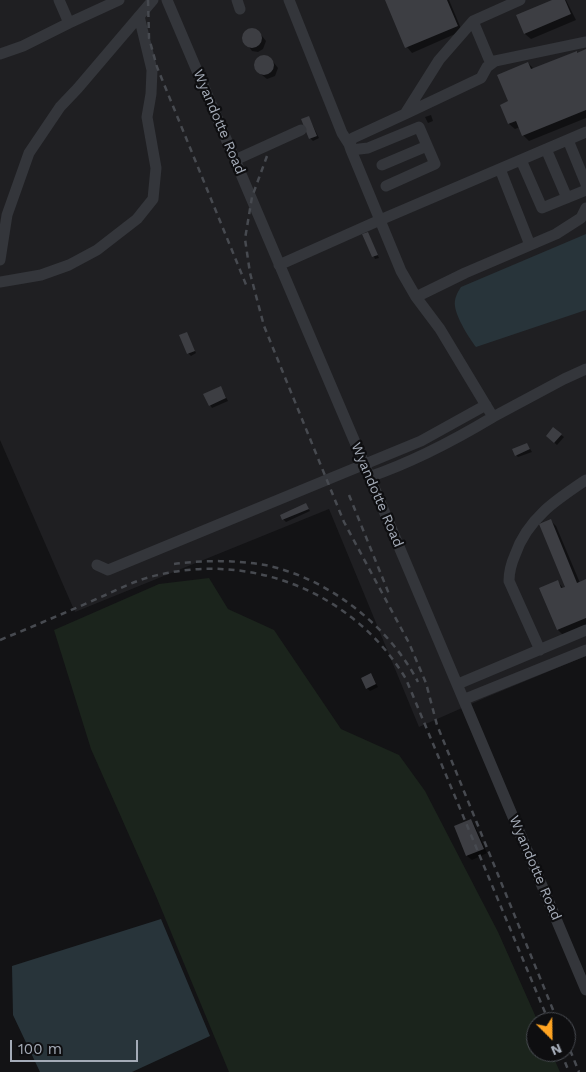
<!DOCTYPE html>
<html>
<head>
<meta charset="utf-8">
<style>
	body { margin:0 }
	#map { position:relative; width:586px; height:1072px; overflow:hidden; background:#131315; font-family:"Work Sans",sans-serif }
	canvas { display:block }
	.north { position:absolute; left:526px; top:1012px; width:50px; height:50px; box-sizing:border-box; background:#0e0e10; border:1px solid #4a4d53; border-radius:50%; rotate:157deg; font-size:14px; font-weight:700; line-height:20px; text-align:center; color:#a4abb7 }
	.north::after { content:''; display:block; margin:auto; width:18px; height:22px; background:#ffa422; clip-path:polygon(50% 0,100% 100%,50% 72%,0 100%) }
	.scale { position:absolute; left:10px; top:1040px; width:128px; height:22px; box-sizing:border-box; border:2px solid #a4abb7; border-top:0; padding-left:6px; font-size:15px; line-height:18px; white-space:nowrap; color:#a4abb7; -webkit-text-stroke:4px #0e0e10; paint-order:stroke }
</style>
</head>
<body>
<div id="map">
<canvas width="586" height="1072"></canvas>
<div class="north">N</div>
<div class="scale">100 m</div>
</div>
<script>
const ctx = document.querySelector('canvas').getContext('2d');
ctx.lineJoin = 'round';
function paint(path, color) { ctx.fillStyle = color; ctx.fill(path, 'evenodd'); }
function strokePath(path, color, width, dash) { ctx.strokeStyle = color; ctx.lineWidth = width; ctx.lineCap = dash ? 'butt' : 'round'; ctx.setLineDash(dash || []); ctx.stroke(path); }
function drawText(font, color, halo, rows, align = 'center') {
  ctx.font = font + ' "Work Sans",sans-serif'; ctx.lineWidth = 4.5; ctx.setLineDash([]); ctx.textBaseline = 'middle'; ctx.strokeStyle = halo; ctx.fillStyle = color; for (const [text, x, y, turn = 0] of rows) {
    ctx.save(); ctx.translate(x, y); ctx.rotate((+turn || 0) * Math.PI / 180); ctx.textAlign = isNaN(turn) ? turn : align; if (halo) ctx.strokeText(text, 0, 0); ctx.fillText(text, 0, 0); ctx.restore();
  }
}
paint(new Path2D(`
	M0,0H586V656L487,697L419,727L329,509L75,612L0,440Z`), '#1f1f22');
paint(new Path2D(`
	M209,578L228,609L274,630L341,729L399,755L425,791L498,932L538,1022H536V1052H551L560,1072H229L156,896L91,749L54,630L159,584Z`), '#1b241c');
paint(new Path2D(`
	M586,234V310L476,347C469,338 456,317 455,306C454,299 457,293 461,287Z
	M161,919L210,1036L132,1072H40L13,1015L12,966Z`), '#28343a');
paint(new Path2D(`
	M387,0H449L462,31L412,53L407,47Z
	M556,0H566L576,20L531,39L525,34L518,16Z
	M253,29L258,31L266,41L263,49L258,52L252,51L243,38L245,33Z
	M586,51V118L529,141L523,135L520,127L515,129L509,124V102L528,63L534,69L576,52L578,54Z
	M264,56L270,58L278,68L275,76L267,79L257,71L256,63L259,58Z
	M431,115L433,121L428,123L425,117Z
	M309,118L319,138L313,141L310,138Z
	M367,233L379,258L375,259L364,235Z
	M186,333L196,353L191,356L188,353Z
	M221,388L228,401L212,408L210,405Z
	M561,435L564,437L557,445L547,436Z
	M527,444L532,452L518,457L516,455Z
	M306,505L310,511L286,522L283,519Z
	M551,521L556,526L580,583L586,580V626L563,635L558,630V582L564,589L567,587Z
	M371,675L378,687L370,691L367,688Z
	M470,820L474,824L487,853L472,860L467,856L455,827Z`), '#0007');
paint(new Path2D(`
	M385,0H447L458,26L405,48Z
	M552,0H565L571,14L524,34L516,15Z
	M242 38a10 10 0 1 1 20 0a10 10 0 1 1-20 0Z
	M586,49V110L522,136L516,121L508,124L500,105L508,101L497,75L528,62L531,69L577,51V53Z
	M254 65a10 10 0 1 1 20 0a10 10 0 1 1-20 0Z
	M309,116L317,136L309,139L301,119Z
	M368,232L378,255L372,257L362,234Z
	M187,332L195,351L187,354L179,335Z
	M221,386L226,398L209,406L203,394Z
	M553,427L562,434L554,443L546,436Z
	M527,443L530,449L515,456L512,449Z
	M306,503L309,509L282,520L280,515Z
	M551,519L577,583L586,579V618L557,630L539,588L558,580L561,588L565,587L539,524Z
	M371,673L376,684L366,689L361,678Z
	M471,819L484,849L466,856L454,826Z`), '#3d3e43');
strokePath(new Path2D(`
	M167,0C307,330 448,659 586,990
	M237,0L240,9
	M289,0L342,133L349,144
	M473,21L439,60L405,114L353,138L349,144L351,150L401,271L416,297L440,329L493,417L564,379L586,369
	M69,23L119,0
	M0,54L23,46L69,23L59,0
	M491,64L473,21L520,0
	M405,114L481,78L487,67L495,61L586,42
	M568,140L586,184
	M546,149L567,198
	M351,150L368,148L419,127L435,164L386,186
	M235,160L301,130
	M521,160L542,208L586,190
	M382,165L427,146
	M500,169L530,245
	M0,260L7,215L29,153L60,107L78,88L153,0
	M279,265L380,220L586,132
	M0,282L41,275L69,265L97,250L137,219L153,199L156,168L147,117L151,94L152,70L139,16
	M416,297L465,273L556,234L581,218L586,208
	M369,477C413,462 453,441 493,417
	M97,565L108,570L421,441L486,405
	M540,650L509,581C509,572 511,564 515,555C527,519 556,500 586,480
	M458,684L586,630
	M465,699L586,650`), '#34363b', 11);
strokePath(new Path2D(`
	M148,0L149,38L157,67L247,287
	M267,156L252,197L245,239L250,273L264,326L344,522L409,643L426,683L437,725L558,1022
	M349,495L389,594
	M174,564C203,560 236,560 265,565C328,578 389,626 418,682
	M0,640C34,626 67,612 101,597C119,589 138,579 158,575C254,552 355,594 406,679L549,1022
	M566,1040L579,1072
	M561,1052L569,1072`), '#474a50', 2.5, [6, 5]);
drawText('14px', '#a4abb7', '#0e0e10', [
	["Wyandotte Road",219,122,67],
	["Wyandotte Road",377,495,67],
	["Wyandotte Road",535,868,67]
]);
</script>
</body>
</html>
